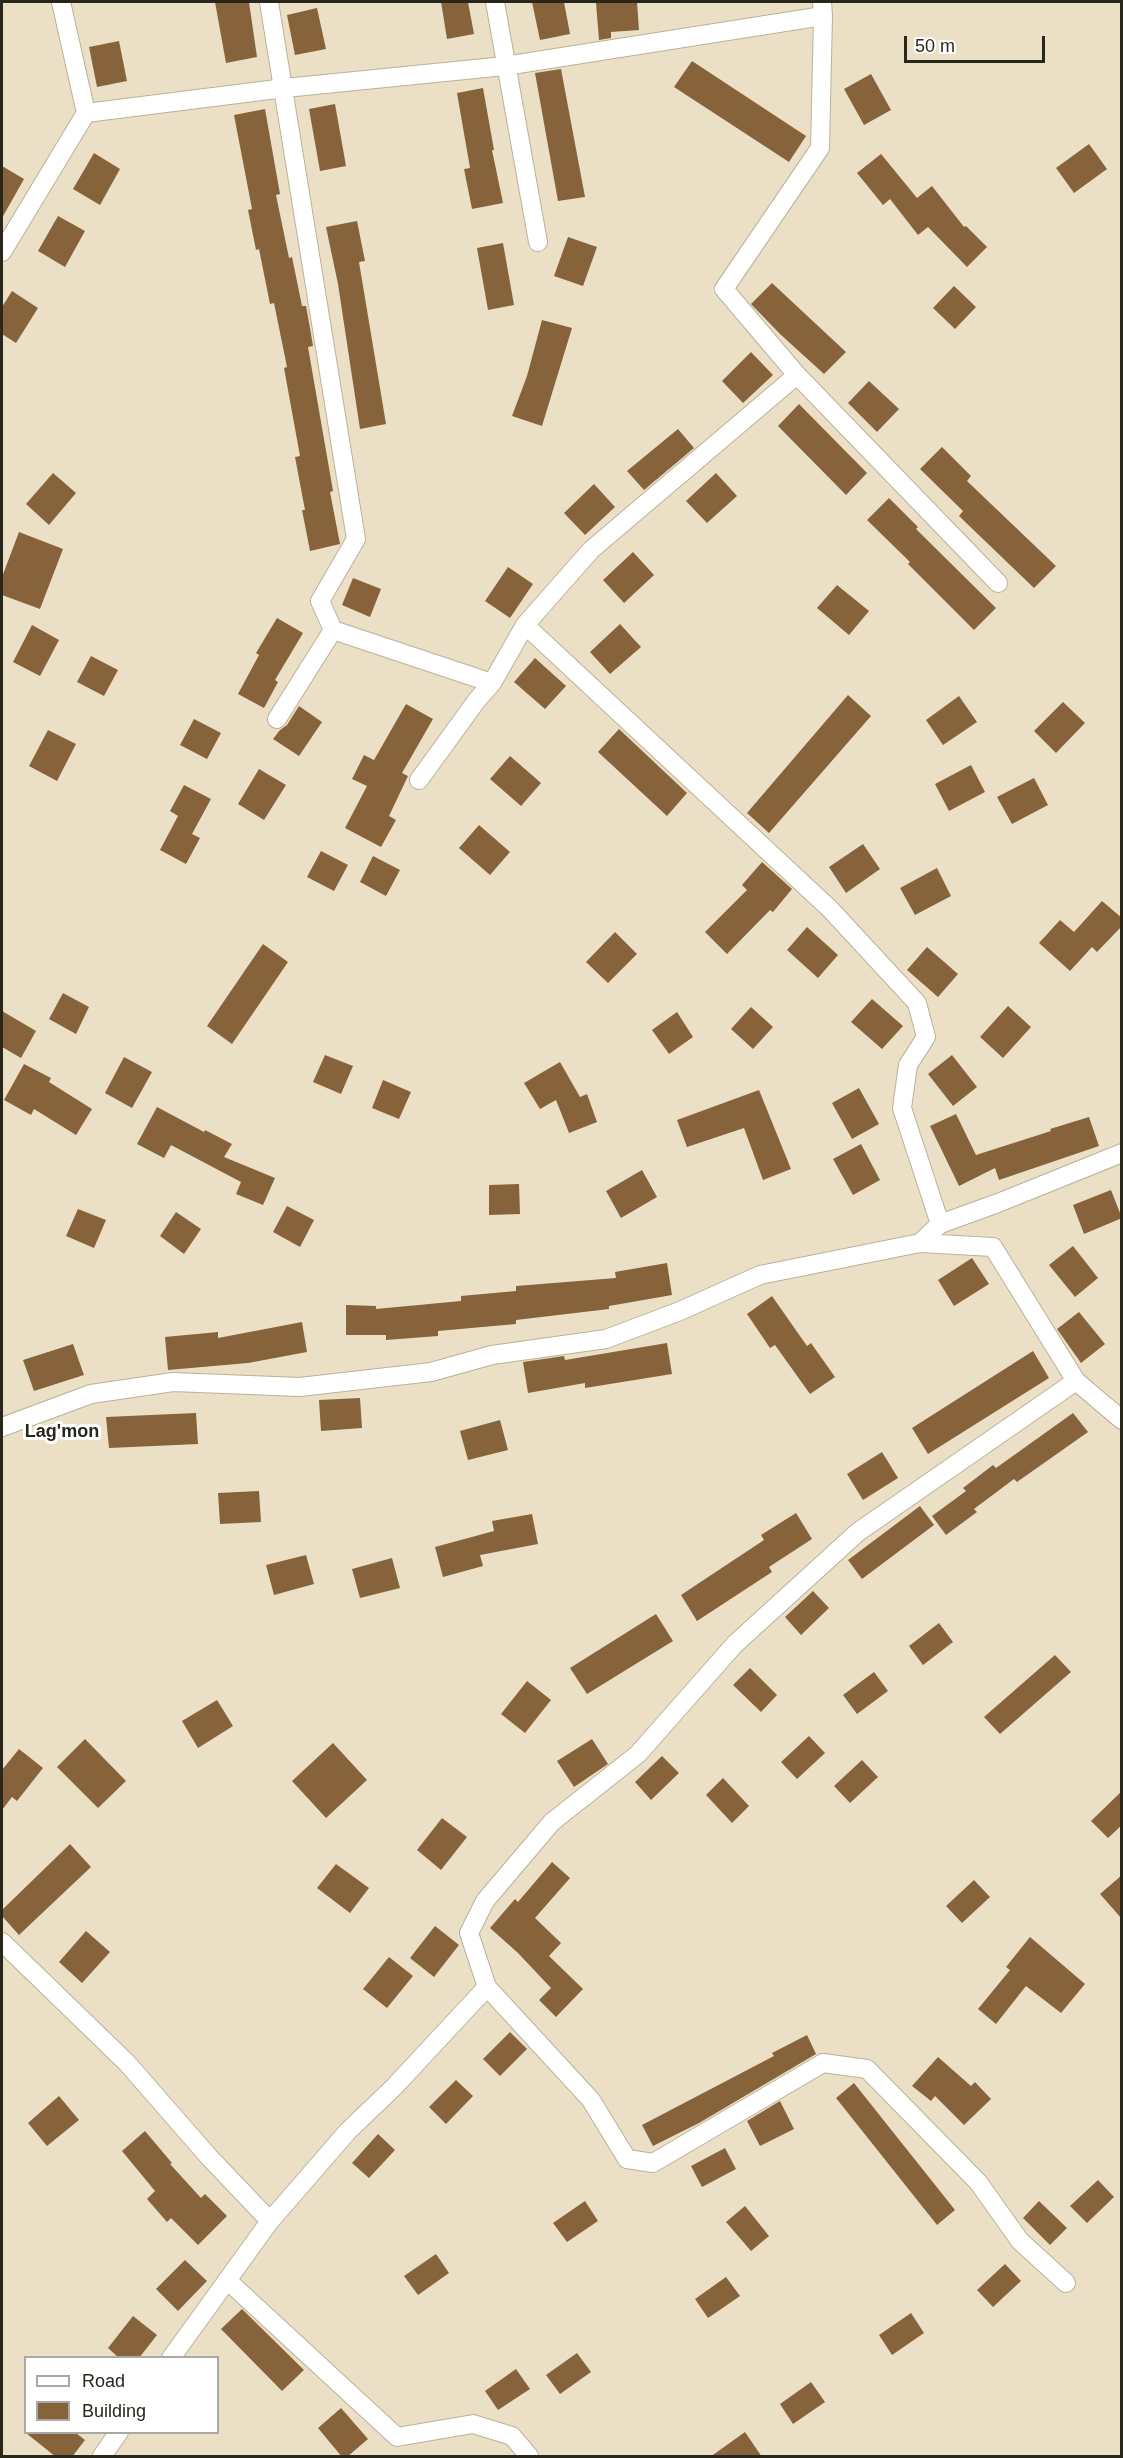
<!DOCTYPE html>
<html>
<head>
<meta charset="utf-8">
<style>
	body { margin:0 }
	#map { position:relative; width:1123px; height:2458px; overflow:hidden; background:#ebe0c6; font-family:Helvetica,sans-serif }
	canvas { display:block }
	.frame { position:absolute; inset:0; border:3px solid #29261c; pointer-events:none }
	.legend { position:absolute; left:24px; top:2356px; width:195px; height:78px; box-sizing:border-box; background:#fff; border:2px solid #a9a8a4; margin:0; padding:8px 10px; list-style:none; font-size:18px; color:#29261c }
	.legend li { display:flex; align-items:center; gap:12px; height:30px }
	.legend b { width:30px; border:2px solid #a9a8a4 }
	.scale { position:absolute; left:904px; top:36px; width:141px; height:27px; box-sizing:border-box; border:3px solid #29261c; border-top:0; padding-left:8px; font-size:18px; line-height:21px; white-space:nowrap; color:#29261c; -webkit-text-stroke:4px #fff; paint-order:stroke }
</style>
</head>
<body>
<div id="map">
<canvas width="1123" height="2458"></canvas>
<div class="frame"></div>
<ul class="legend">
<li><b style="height:8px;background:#fff"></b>Road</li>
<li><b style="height:16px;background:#86633b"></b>Building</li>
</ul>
<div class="scale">50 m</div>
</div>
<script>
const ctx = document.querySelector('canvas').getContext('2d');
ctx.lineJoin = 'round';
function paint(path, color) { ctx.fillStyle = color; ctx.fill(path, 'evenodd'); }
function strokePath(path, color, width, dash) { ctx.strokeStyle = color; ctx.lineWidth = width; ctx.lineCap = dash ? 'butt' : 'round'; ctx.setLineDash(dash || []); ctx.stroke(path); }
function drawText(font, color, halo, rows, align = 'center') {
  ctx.font = font + ' Helvetica,sans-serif'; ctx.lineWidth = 6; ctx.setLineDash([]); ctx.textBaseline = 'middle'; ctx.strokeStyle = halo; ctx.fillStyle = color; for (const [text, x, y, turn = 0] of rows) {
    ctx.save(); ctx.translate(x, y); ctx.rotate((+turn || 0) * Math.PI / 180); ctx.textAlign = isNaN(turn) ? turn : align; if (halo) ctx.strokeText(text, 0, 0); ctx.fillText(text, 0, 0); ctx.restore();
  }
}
paint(new Path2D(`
	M215,2H249L257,57L226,63Z
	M441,2H468L474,34L447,39Z
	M532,2H564L570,34L540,40Z
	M613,2H637L639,30L611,32V38L599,40L596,3Z
	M317,8L326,49L295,55L287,15Z
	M119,41L127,81L97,87L89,47Z
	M692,61L806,136L789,162L674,87Z
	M561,69L585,197L558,201L535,73Z
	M871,74L891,110L864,125L844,89Z
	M483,88L494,150H492L503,203L472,209L464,169L470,168L457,93Z
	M335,104L346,166L320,171L309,109Z
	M265,109L280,194L276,195L289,258L292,257L302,306H306L310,328L313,346L308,347L333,491L330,492L340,544L310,551L302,510H305L295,457L300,456L284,368L287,367L274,303L270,304L259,249L256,250L248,210L252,209L234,115Z
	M1089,144L1107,169L1074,193L1056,168Z
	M94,153L120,169L100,205L73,189Z
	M881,154L917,198L932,186L964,227L966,226L987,247L967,267L928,227L918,235L890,199L883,205L857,173Z
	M2,166L24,179L2,218Z
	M58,216L85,231L65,267L38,251Z
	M357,221L365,261L359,262L386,424L360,429L338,284L326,227Z
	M568,237L597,247L583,286L554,276Z
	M503,243L514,305L488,310L477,248Z
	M772,283L846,352L824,374L780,334L751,304Z
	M954,286L976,307L955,329L933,308Z
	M12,291L38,308L16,343L2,334V307Z
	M542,320L572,328L542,426L512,416L527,376Z
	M751,352L773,375L743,403L722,381Z
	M869,381L899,409L877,432L848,403Z
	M799,404L867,473L846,495L778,426Z
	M678,429L694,448L644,490L627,471Z
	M942,447L971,476L967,481L1056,566L1034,588L959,516L963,511L920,469Z
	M53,473L76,493L49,525L26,504Z
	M716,473L737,496L707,523L686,501Z
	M594,484L615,507L585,535L564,513Z
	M889,498L918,527L916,529L996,608L974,630L908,564L910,562L867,520Z
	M19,532L63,549L40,609L2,595V577Z
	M633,552L654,575L624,603L603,580Z
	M508,567L533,584L510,618L485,601Z
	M353,578L381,589L370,617L342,605Z
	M837,585L869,611L849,635L817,608Z
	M277,618L303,633L275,680L278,682L264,708L238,694L259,655L256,653Z
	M620,624L641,647L610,674L590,652Z
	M32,625L59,640L40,676L13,662Z
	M91,656L118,670L104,696L77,682Z
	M535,658L566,686L545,709L514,682Z
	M848,695L871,716L769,833L747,813Z
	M959,696L977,722L943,745L926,720Z
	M1063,702L1085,723L1056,753L1034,731Z
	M406,704L433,719L402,773L408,776L389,816L396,820L381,847L345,828L367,786L352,779L364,755L374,760Z
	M299,706L322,722L299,756L273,739L280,730L287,725Z
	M194,719L221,733L207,759L180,745Z
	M619,729L687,793L667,816L598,752Z
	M48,730L76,744L57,781L29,766Z
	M510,756L541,783L521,806L490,779Z
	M971,765L985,792L949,811L935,784Z
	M259,769L286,785L264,820L238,804Z
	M1034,778L1048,805L1012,824L997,797Z
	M184,785L211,799L192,834L200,838L186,864L160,850L178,816L170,811Z
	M479,825L510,852L490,875L459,848Z
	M863,844L880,869L846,893L829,867Z
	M321,851L348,865L334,891L307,877Z
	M373,856L400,870L386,896L360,882Z
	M762,862L792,889L773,912L770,910L727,954L705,932L747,890L742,885Z
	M937,868L951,896L915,915L900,888Z
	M1102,901L1122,918V926L1097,952L1092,947L1070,971L1039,943L1060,920L1074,932Z
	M807,927L838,955L818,978L787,950Z
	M615,932L637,954L608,983L586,962Z
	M263,944L288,962L232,1044L207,1026Z
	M927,947L958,974L938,997L907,970Z
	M63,993L89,1007L76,1034L49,1019Z
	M872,999L903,1026L882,1049L851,1022Z
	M1008,1006L1031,1027L1003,1058L980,1037Z
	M751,1007L773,1027L753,1049L731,1029Z
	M2,1011L36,1031L21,1058L2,1047Z
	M677,1012L693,1037L669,1054L652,1030Z
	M325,1055L353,1066L341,1094L313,1082Z
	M952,1055L977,1087L953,1106L928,1074Z
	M124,1057L152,1072L132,1108L105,1093Z
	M560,1062L580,1097L587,1094L597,1122L569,1133L556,1100L540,1109L524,1083Z
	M24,1064L51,1078L49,1082L92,1109L76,1135L34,1109L31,1115L4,1100Z
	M383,1080L411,1092L399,1119L372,1108Z
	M859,1088L879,1124L852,1139L832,1103Z
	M759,1090L791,1169L763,1180L744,1128L687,1147L677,1120Z
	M157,1107L204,1132L205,1130L232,1144L224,1157L275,1178L263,1205L236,1194L241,1182L171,1145L164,1158L137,1144Z
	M956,1114L976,1155L1051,1131L1050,1129L1089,1117L1099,1146L999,1180L995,1168L959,1186L930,1126Z
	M861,1144L880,1180L853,1195L833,1159Z
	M642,1170L657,1197L621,1218L606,1191Z
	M519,1184L520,1214L489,1215V1185Z
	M1111,1190L1122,1218L1084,1234L1073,1205Z
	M287,1206L314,1220L300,1247L273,1232Z
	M78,1209L106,1220L94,1248L66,1236Z
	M176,1212L201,1229L184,1254L160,1236Z
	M1073,1246L1098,1278L1075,1297L1049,1265Z
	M972,1258L989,1284L954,1306L938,1280Z
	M667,1263L672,1295L609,1306V1309L516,1320V1324L438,1331V1336L386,1340V1335H346V1305L376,1306V1309L461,1301V1296L516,1291V1286L616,1278L615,1272Z
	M772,1296L807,1346L811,1343L835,1377L810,1394L775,1345L770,1348L747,1314Z
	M1079,1312L1105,1344L1081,1363L1057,1329Z
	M302,1322L307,1352L248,1363L168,1370L165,1337L218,1332V1338Z
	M667,1343L672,1374L585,1388V1383L528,1393L523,1362L564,1356L565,1360Z
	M73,1344L84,1375L34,1391L23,1360Z
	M1033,1351L1049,1378L928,1454L912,1428Z
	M360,1398L362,1428L321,1431L319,1400Z
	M196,1413L198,1444L109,1448L106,1417Z
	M1073,1413L1088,1432L1017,1482L1014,1479L974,1509L977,1512L946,1535L932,1516L966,1491L963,1488L993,1465L996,1468Z
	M500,1420L508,1450L468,1460L460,1431Z
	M882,1452L898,1478L863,1500L847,1474Z
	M259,1491L261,1522L220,1524L218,1493Z
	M920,1506L934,1525L862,1579L848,1560Z
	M796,1513L812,1539L769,1567L772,1572L697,1621L681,1595L764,1540L761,1535Z
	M532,1514L538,1544L480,1555L483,1566L443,1577L435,1547L494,1531L492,1521Z
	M306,1555L314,1584L274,1595L266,1565Z
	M392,1558L400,1588L360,1598L352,1569Z
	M813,1591L829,1608L801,1635L785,1617Z
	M656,1614L673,1641L587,1694L570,1668Z
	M939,1623L953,1642L923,1665L909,1646Z
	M1055,1655L1071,1672L1000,1734L984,1717Z
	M750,1668L777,1695L761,1712L733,1685Z
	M874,1672L888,1691L857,1714L843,1695Z
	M527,1681L551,1700L525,1733L501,1714Z
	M217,1700L233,1726L198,1748L182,1721Z
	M809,1736L825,1753L797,1779L781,1762Z
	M85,1739L126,1781L98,1808L57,1767Z
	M592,1739L608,1764L574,1787L557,1761Z
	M333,1743L367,1780L326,1818L292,1781Z
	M19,1749L43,1768L17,1801L12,1797L2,1810V1770Z
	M662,1756L679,1773L651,1800L635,1782Z
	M862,1760L878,1777L850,1803L834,1786Z
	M723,1778L749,1806L732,1823L706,1795Z
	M1122,1791V1825L1108,1838L1091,1821Z
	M442,1818L467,1837L441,1870L417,1850Z
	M70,1844L91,1867L19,1935L2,1916V1910Z
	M552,1862L570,1878L535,1918L561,1943L549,1956L583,1989L556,2017L539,2000L551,1988L518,1953L490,1928L515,1899L518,1902Z
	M336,1864L369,1888L350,1913L317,1888Z
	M1122,1875V1919L1100,1894Z
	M974,1880L990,1897L962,1923L946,1906Z
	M435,1926L459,1945L434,1977L410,1958Z
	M86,1931L110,1952L82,1983L59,1962Z
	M1030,1937L1085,1984L1061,2013L1026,1986L996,2024L978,2009L1010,1970L1006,1967Z
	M389,1957L413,1976L387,2008L363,1989Z
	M510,2032L527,2049L500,2076L483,2059Z
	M807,2035L816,2054L699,2123L653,2146L642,2125L774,2056L772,2053Z
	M938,2057L971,2086L975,2082L991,2099L964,2125L935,2096L931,2101L912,2086Z
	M456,2080L473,2096L446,2124L429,2107Z
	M854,2083L955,2210L937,2225L836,2098Z
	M59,2096L79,2120L47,2146L28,2123Z
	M780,2101L794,2129L760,2146L747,2121Z
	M145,2131L172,2163L170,2164L201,2198L205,2194L227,2216L198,2245L171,2218L167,2222L147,2199L155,2191L122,2151Z
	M378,2134L395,2150L369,2178L352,2163Z
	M725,2148L736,2169L702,2187L691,2166Z
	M1098,2180L1114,2197L1087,2223L1070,2206Z
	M585,2201L598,2221L567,2242L553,2223Z
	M1039,2201L1067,2228L1050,2245L1023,2218Z
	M745,2206L769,2236L751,2251L726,2222Z
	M436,2254L449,2273L418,2295L404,2276Z
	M185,2260L207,2281L178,2311L156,2289Z
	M1005,2264L1021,2281L993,2307L977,2290Z
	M726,2277L740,2296L708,2318L695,2299Z
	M242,2309L304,2370L282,2391L221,2329Z
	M911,2313L924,2333L892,2355L879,2335Z
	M133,2316L157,2335L139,2358H119L108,2348Z
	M577,2353L591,2372L560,2394L546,2375Z
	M516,2369L530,2389L498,2410L485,2391Z
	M811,2382L825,2402L793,2424L780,2404Z
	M341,2408L368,2439L347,2457H342L318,2428Z
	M745,2432L762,2457H710Z
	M26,2433H76L85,2440L72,2457H56Z`), '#86633b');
const street = new Path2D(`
	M269,2L356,539L320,601L333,630L277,719
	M495,2L538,242
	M822,2L823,16L820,148L724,289L797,375L998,583
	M86,113L285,88L505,66L823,16
	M2,252L86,113L61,2
	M525,625L830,909L917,1003L926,1037L908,1065L902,1108L940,1224
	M333,630L492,683
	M419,780L477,700L492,683L525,625L591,550L797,375
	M920,1243L993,1247L1076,1381L1122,1420
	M2,1427L91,1394L173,1382L300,1387L431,1372L492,1355L606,1339L680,1311L760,1275L920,1243L940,1224L998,1203L1122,1153
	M2,1942L127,2063L209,2157L270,2221
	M487,1987L591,2100L627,2159L653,2163L823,2063L867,2069L978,2182L1020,2241L1066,2283
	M227,2280L397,2437L473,2424L512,2436L529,2456
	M171,2358L270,2221L348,2131L394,2087L487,1987L469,1933L485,1901L552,1822L638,1754L735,1644L858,1532L1076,1381
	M102,2456L119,2432`);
strokePath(street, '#bbb198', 20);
strokePath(street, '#fff', 18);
drawText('bold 18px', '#29261c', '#fff', [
	["Lag'mon",62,1432]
]);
</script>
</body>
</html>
